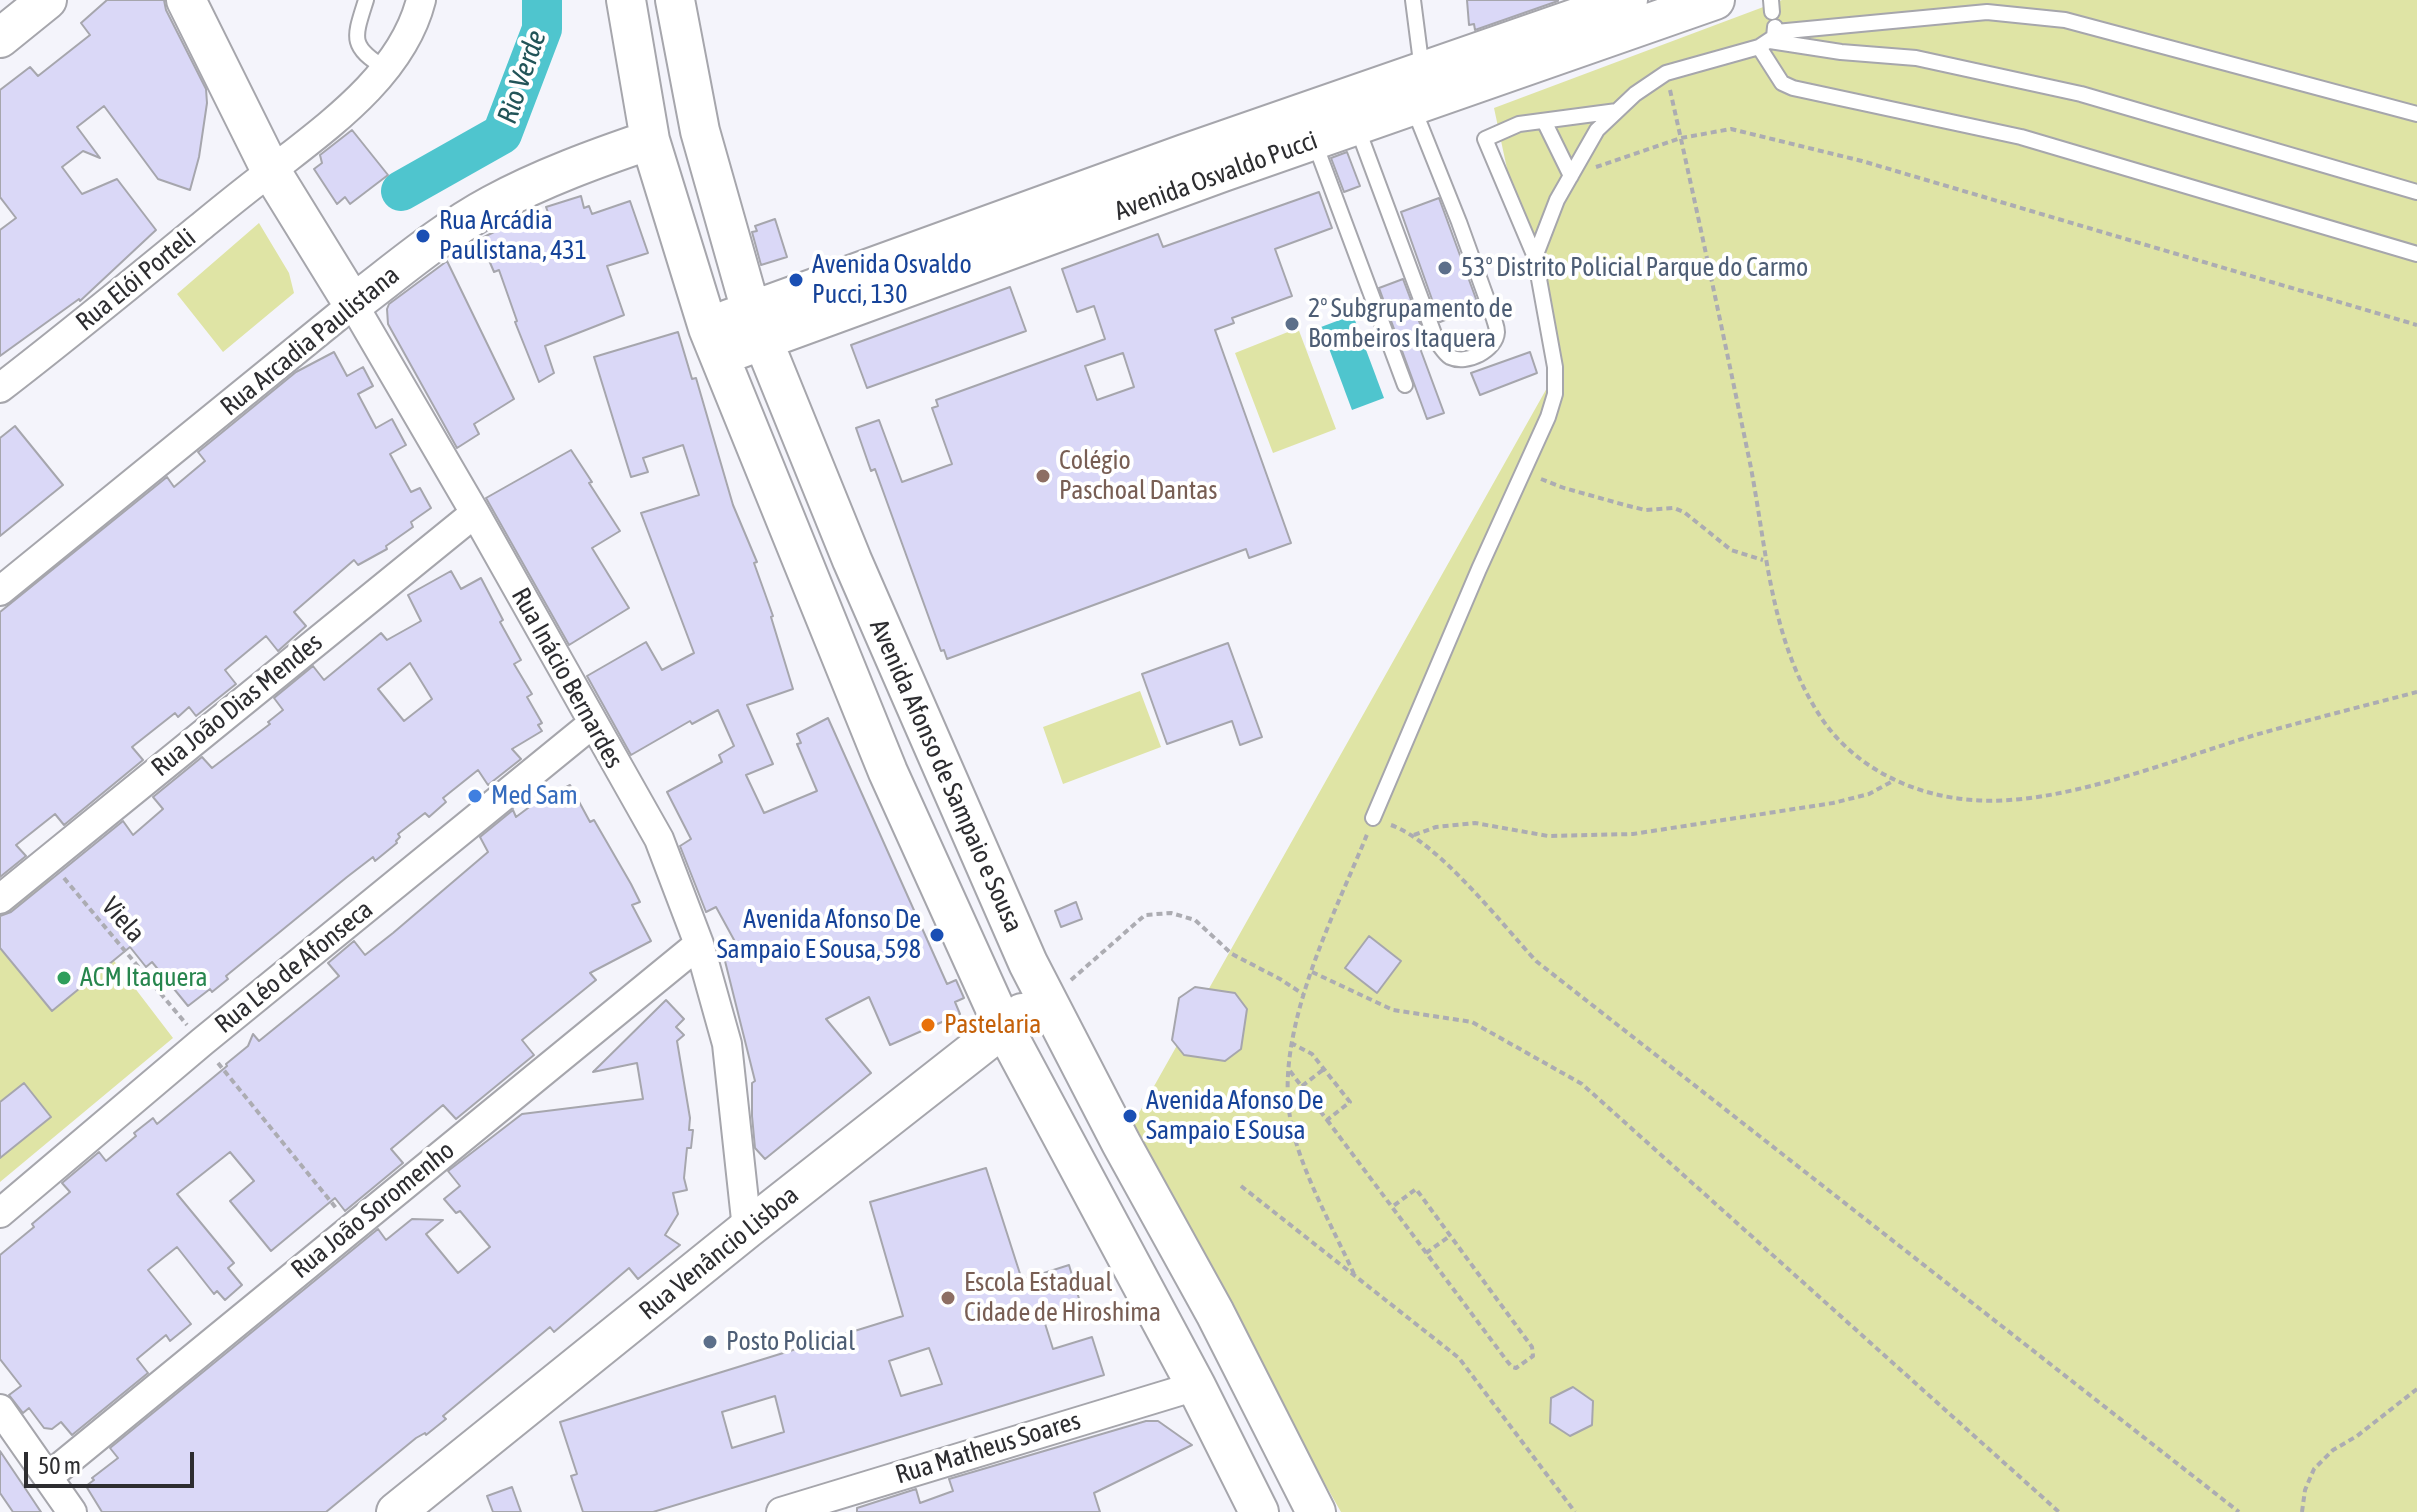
<!DOCTYPE html>
<html>
<head>
<meta charset="utf-8">
<style>
	body { margin:0 }
	#map { position:relative; width:2417px; height:1512px; overflow:hidden; background:#f4f4fb; font-family:"Asap Condensed",sans-serif }
	canvas { display:block }
	.scale { position:absolute; left:24px; top:1452px; width:170px; height:36px; box-sizing:border-box; border:4px solid #2d2d30; border-top:0; padding-left:10px; font-size:24px; line-height:28px; white-space:nowrap; color:#2d2d30; -webkit-text-stroke:6px #fff; paint-order:stroke }
</style>
</head>
<body>
<div id="map">
<canvas width="2417" height="1512"></canvas>
<div class="scale">50 m</div>
</div>
<script>
const ctx = document.querySelector('canvas').getContext('2d');
ctx.lineJoin = 'round';
function paint(path, color) { ctx.fillStyle = color; ctx.fill(path, 'evenodd'); }
function strokePath(path, color, width, dash) { ctx.strokeStyle = color; ctx.lineWidth = width; ctx.lineCap = dash ? 'butt' : 'round'; ctx.setLineDash(dash || []); ctx.stroke(path); }
function drawText(font, color, halo, rows, align = 'center') {
  ctx.font = font + ' "Asap Condensed",sans-serif'; ctx.lineWidth = 8; ctx.setLineDash([]); ctx.textBaseline = 'middle'; ctx.strokeStyle = halo; ctx.fillStyle = color; for (const [text, x, y, turn = 0] of rows) {
    ctx.save(); ctx.translate(x, y); ctx.rotate((+turn || 0) * Math.PI / 180); ctx.textAlign = isNaN(turn) ? turn : align; if (halo) ctx.strokeText(text, 0, 0); ctx.fillText(text, 0, 0); ctx.restore();
  }
}
paint(new Path2D(`
	M1782,0H2417V1512H1341L1126,1136L1552,379L1494,108Z
	M259,223L289,273L294,293L223,352L177,294Z
	M1298,328L1336,429L1273,453L1235,353Z
	M1140,691L1161,747L1063,784L1043,727Z
	M50,877L173,1038L0,1182V919Z`), '#dfe4a5');
paint(new Path2D(`
	M1353,315L1384,398L1352,410L1321,327Z`), '#4fc5ce');
strokePath(new Path2D(`
	M401,191L502,134L542,29V0`), '#4fc5ce', 40);
const building = new Path2D(`
	M107,0H164L166,10L206,89L207,103L199,157L190,190L158,179L104,106L77,127L100,158L83,151L62,167L82,194L117,179L156,230L80,301L79,299L0,356V230L16,218L0,197V90L30,67L38,76L90,35L81,23Z
	M1467,0H1558V1L1475,30L1474,24L1469,25Z
	M352,130L388,175L350,204L345,197L337,204L314,169L322,163L320,155Z
	M1347,152L1360,186L1344,192L1331,158Z
	M1319,192L1332,228L1275,249L1292,296L1232,318L1234,323L1215,330L1291,543L1249,558L1246,549L947,659L944,650L941,651L875,469L871,471L856,428L879,420L902,482L952,464L932,408L938,406L936,400L1105,339L1094,306L1077,312L1062,269L1158,234L1163,247ZM1123,353L1134,387L1097,400L1085,366Z
	M581,196L584,208L589,206L592,214L630,201L648,253L607,266L624,315L545,346L554,373L539,382L515,322L517,321L499,270L494,272L480,239L514,222L516,226L550,218L546,207Z
	M1439,198L1479,307L1440,322L1401,212Z
	M775,219L787,257L761,265L752,232L757,231L755,226Z
	M447,261L514,399L474,424L479,434L457,448L388,324L387,309L389,304Z
	M1403,279L1422,329L1414,332L1444,413L1427,419L1379,288Z
	M1010,287L1026,331L867,388L851,345Z
	M678,332L692,379L696,378L733,505L757,562L754,563L773,616L771,617L793,689L747,705L773,764L746,775L764,813L817,791L797,744L801,743L797,734L828,718L947,984L956,980L964,998L955,1002L960,1014L890,1045L869,997L826,1019L871,1073L765,1159L755,1148L752,1116V1083L755,1081L724,957L739,949L716,907L706,912L680,846L691,839L667,792L722,762L719,755L734,746L718,710L692,724L690,721L631,755L587,676L646,642L662,670L694,653L641,513L699,495L683,445L643,458L648,472L631,477L594,357Z
	M334,352L347,376L363,367L373,386L358,394L376,428L392,419L406,445L390,454L411,492L420,488L431,508L411,522L413,527L386,546L387,549L358,565L354,560L294,612L306,626L278,651L266,636L225,670L236,684L196,716L189,707L178,717L175,713L132,747L143,760L64,825L55,814L16,845L26,856L0,877V612L167,477L174,487L205,461L198,452L296,372Z
	M1530,352L1537,373L1480,395L1471,373Z
	M15,426L63,485L0,536V438Z
	M571,450L592,482L589,483L620,531L592,548L629,608L569,645L486,498Z
	M451,571L461,589L481,578L503,620L500,622L521,660L514,664L532,694L527,697L542,723L538,725L542,731L512,749L521,759L488,785L478,770L443,798L446,802L429,817L425,813L398,834L400,837L396,841L397,843L375,861L373,857L347,877L226,976L228,979L212,992L210,989L188,1006L152,962L146,967L130,947L52,1011L0,948V916L11,912L123,821L133,835L163,809L153,797L202,757L212,768L270,724L268,722L283,710L274,698L313,666L324,680L381,633L387,640L421,621L408,595ZM410,663L432,699L404,721L378,689Z
	M1228,643L1262,737L1240,745L1232,721L1167,744L1142,674Z
	M570,785L590,822L594,820L631,884L640,902L632,905L651,941L590,973L596,980L522,1040L534,1055L456,1119L443,1105L391,1149L403,1163L345,1211L335,1198L271,1251L230,1201L254,1181L230,1152L177,1194L234,1263L228,1268L242,1285L225,1300L217,1291L214,1294L177,1247L148,1270L191,1324L170,1341L166,1335L137,1359L148,1373L72,1435L61,1422L52,1429L44,1428L29,1408L23,1413L9,1395L21,1386L0,1359V1255L34,1227L32,1224L70,1192L62,1183L99,1152L106,1161L136,1136L134,1133L153,1118L157,1124L227,1066L226,1064L248,1046L253,1034L259,1041L312,998L339,976L328,963L354,941L365,955L393,933L488,852L480,837L513,810L516,817L532,805Z
	M1076,902L1082,919L1061,927L1055,911Z
	M1369,936L1401,961L1377,993L1345,968Z
	M1195,987L1235,993L1247,1009L1241,1049L1225,1061L1184,1055L1172,1040L1179,998Z
	M666,1000L684,1019L676,1027L684,1035L677,1041L690,1118L689,1130H693L691,1148H687L684,1178L687,1190L673,1193L678,1214L665,1235L680,1245L638,1279L629,1268L554,1332L550,1327L443,1416L446,1419L426,1435L425,1433L416,1438L326,1512H102L86,1486L94,1480L92,1478L118,1458L110,1448L378,1229L386,1240L412,1219L443,1220L426,1234L458,1273L490,1247L460,1211L456,1213L444,1199L460,1186L448,1171L522,1114L643,1099L637,1063L593,1072Z
	M24,1083L51,1117L0,1158V1102Z
	M986,1168L1022,1280L1069,1265L1080,1302L1042,1314L1053,1349L1092,1337L1104,1375L653,1512H583L571,1476L577,1474L560,1422L903,1316L870,1202ZM929,1348L942,1384L901,1396L889,1361ZM775,1396L784,1432L732,1448L722,1412Z
	M1573,1387L1593,1401L1592,1425L1570,1436L1550,1423L1551,1398Z
	M1146,1421H1158L1192,1445L1094,1493L1100,1512H857V1508L916,1489L920,1503L953,1491L949,1479Z
	M0,1451L29,1494L41,1512H13L0,1493Z
	M512,1487L521,1512H493L487,1496Z`);
paint(building, '#dad8f7');
strokePath(building, '#a6a6ad', 2);
const lane = new Path2D(`
	M366,0C354,38 349,46 385,68
	M1413,0L1422,70
	M1771,0L1772,12
	M1776,32L1987,12L2065,20L2417,114
	M1770,41L1841,52L1916,58L2081,94L2417,192
	M1759,47L1782,83L1793,88L2021,137L2417,254
	M1544,121L1571,176
	M1357,127L1437,342C1441,347 1445,354 1450,357C1467,365 1496,350 1497,332C1497,327 1495,323 1494,319L1459,222L1413,107
	M1314,141L1405,385
	M1535,257L1485,139L1519,124L1617,111
	M1373,818L1479,569L1548,417L1555,394V367L1535,257L1557,200L1597,130L1635,94L1666,73L1759,47L1774,37L1775,27`);
const street = new Path2D(`
	M0,388C69,335 137,279 204,224C226,206 248,188 271,171C328,126 402,75 421,0
	M0,591L353,304L475,513L659,839L699,944L727,1044L747,1229
	M0,899L475,513
	M0,1213L202,1042L592,724
	M0,1409L72,1512
	M48,1477L699,944
	M781,1512L1196,1386`);
const secondary = new Path2D(`
	M186,0L271,171L353,304C398,270 442,232 492,205C542,178 597,158 650,140
	M626,0L650,140L708,328L888,772L1003,1026L1196,1386L1259,1512
	M675,0L700,131L751,311L852,560L1028,963L1121,1143L1215,1313L1316,1512
	M0,38L47,0
	M729,319L1184,154L1628,0
	M739,349L1223,172L1715,0
	M396,1512L747,1229L1022,1013`);
strokePath(lane, '#a6a6ac', 18);
strokePath(street, '#a6a6ac', 32);
strokePath(secondary, '#a6a6ac', 42);
strokePath(new Path2D(`
	M1670,90C1698,214 1724,338 1750,463C1767,550 1770,639 1820,716C1853,767 1913,796 1973,800C2059,807 2172,760 2255,735C2308,720 2363,706 2417,692
	M1596,167L1681,138L1731,129L1862,161L2417,325
	M1541,479L1564,488L1625,505L1645,510L1674,508L1684,512L1731,550L1763,560
	M1391,825C1438,842 1500,922 1536,961L2239,1512
	M1414,835L1436,827L1475,823L1548,836L1633,834L1833,803L1869,794L1893,781
	M64,878L187,1025
	M1312,972L1393,1010L1472,1022L1582,1084L2059,1512
	M1071,980L1145,915L1171,913L1195,920L1232,954L1280,979L1303,994
	M218,1063L336,1208
	M1290,1071L1327,1120L1350,1102L1312,1054L1293,1044
	M1302,1086L1324,1069
	M1327,1120L1507,1361L1512,1367L1516,1368L1533,1356L1532,1347L1416,1189L1392,1207
	M1241,1186L1459,1358L1575,1512
	M1426,1253L1450,1236
	M1354,1274C1333,1228 1298,1166 1290,1117C1275,1027 1335,914 1368,832
	M2302,1512L2305,1490L2314,1469L2333,1450L2357,1436L2417,1389`), '#acacb2', 4, [6, 4]);
strokePath(lane, '#fff', 14);
strokePath(street, '#fff', 28);
strokePath(secondary, '#fff', 38);
for (const [x, y, r, color] of [
	[423,236,8,"#1a4fb4"],
	[1445,268,8,"#5c6f8a"],
	[796,280,8,"#1a4fb4"],
	[1292,324,8,"#5c6f8a"],
	[1043,476,8,"#8d6e63"],
	[475,796,8,"#3f7fe0"],
	[937,935,8,"#1a4fb4"],
	[64,978,8,"#2e9e5b"],
	[928,1025,8,"#e8710a"],
	[1130,1116,8,"#1a4fb4"],
	[948,1298,8,"#8d6e63"],
	[710,1342,8,"#5c6f8a"]
]) { const dot = new Path2D(); dot.arc(x, y, r, 0, 2 * Math.PI); ctx.fillStyle = color; ctx.fill(dot); strokePath(dot, '#fff', 3); }
drawText('26px', '#2d2d30', '#fff', [
	["Avenida Osvaldo Pucci",1216,176,-20],
	["Rua Elói Porteli",136,280,-39],
	["Rua Arcadia Paulistana",310,341,-39],
	["Rua Inácio Bernardes",567,678,61],
	["Rua João Dias Mendes",237,705,-39],
	["Avenida Afonso de Sampaio e Sousa",946,776,66],
	["Viela",123,920,49],
	["Rua Léo de Afonseca",294,967,-39],
	["Rua João Soromenho",373,1210,-39],
	["Rua Venâncio Lisboa",719,1253,-39],
	["Rua Matheus Soares",988,1448,-17]
]);
drawText('26px', '#164399', '#fff', [
	["Rua Arcádia",439,221],
	["Paulistana, 431",439,251],
	["Avenida Osvaldo",812,265],
	["Pucci, 130",812,295],
	["Avenida Afonso De",921,920,"right"],
	["Sampaio E Sousa, 598",921,950,"right"],
	["Avenida Afonso De",1146,1101],
	["Sampaio E Sousa",1146,1131]
], 'left');
drawText('26px', '#4e5e75', '#fff', [
	["53º Distrito Policial Parque do Carmo",1461,268],
	["2º Subgrupamento de",1308,309],
	["Bombeiros Itaquera",1308,339],
	["Posto Policial",726,1342]
], 'left');
drawText('26px', '#785e54', '#fff', [
	["Colégio",1059,461],
	["Paschoal Dantas",1059,491],
	["Escola Estadual",964,1283],
	["Cidade de Hiroshima",964,1313]
], 'left');
drawText('26px', '#366cbe', '#fff', [
	["Med Sam",491,796]
], 'left');
drawText('26px', '#27864d', '#fff', [
	["ACM Itaquera",80,978]
], 'left');
drawText('26px', '#c56008', '#fff', [
	["Pastelaria",944,1025]
], 'left');
drawText('italic 28px', '#225458', '#fff', [
	["Rio Verde",522,77,-71]
]);
</script>
</body>
</html>
